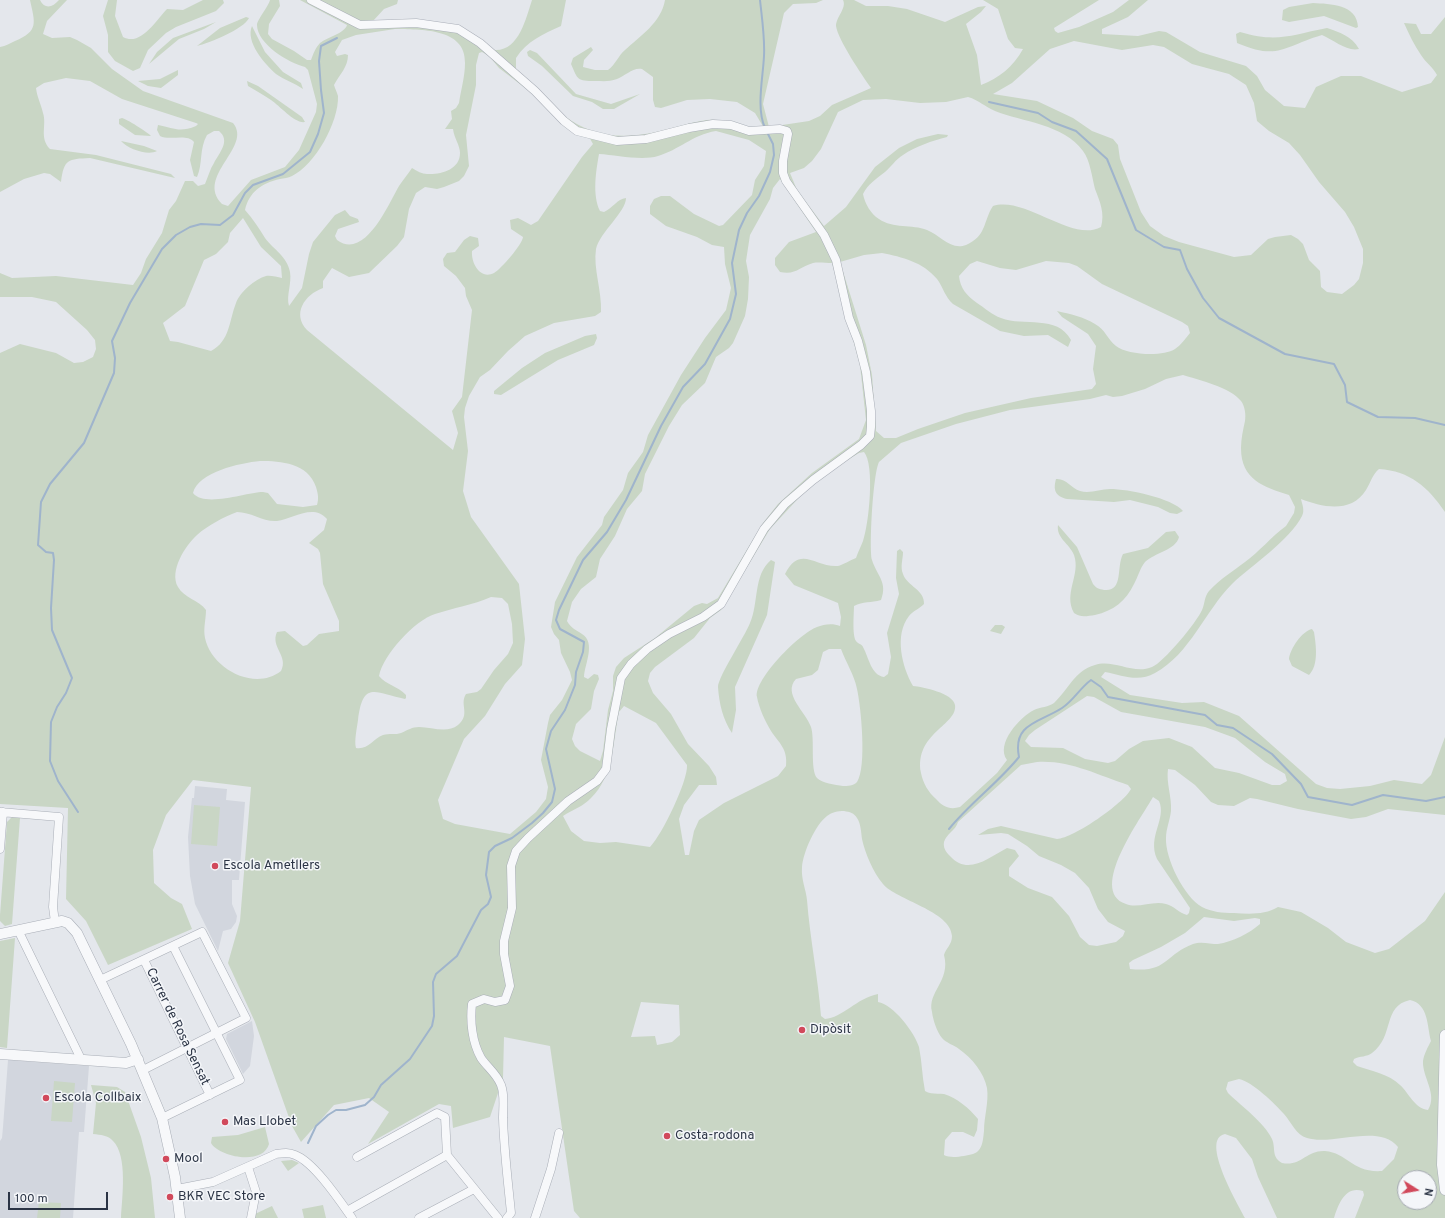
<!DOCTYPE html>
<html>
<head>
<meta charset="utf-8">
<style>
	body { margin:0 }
	#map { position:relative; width:1445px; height:1218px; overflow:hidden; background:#e4e7ec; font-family:Overpass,sans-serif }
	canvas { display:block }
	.north { position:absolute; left:1397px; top:1170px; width:40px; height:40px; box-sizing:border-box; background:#f4f6f9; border:1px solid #a4a8b1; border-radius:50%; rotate:101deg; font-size:11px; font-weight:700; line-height:16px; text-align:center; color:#2b3445 }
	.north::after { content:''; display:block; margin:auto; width:14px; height:18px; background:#d1495b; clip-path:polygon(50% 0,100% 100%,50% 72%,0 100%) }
	.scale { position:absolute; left:8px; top:1192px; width:100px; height:18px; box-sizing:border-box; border:2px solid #2b3445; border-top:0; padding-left:5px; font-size:12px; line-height:14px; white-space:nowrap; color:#2b3445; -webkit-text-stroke:3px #f4f6f9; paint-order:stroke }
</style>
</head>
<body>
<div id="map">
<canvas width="1445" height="1218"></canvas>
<div class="north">N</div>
<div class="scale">100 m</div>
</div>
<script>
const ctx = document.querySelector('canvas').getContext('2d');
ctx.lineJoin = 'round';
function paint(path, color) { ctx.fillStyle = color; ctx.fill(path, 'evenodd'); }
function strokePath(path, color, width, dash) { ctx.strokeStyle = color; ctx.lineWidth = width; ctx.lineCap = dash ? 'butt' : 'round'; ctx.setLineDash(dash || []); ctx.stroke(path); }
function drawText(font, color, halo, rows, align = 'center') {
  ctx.font = font + ' Overpass,sans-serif'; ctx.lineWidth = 3; ctx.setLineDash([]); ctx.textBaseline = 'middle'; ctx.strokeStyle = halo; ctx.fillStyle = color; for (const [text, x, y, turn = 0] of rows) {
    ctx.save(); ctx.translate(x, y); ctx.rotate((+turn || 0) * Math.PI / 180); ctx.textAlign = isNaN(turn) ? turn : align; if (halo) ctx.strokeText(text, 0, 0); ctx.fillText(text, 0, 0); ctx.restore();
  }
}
paint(new Path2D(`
	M195,786L227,789L226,800L245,802L239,880H232V904L237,916L236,922L231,929L223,931L218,951L195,904L190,876L188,837L192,798H194Z
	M252,1021L254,1036L250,1066L243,1074L226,1039L227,1034Z
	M8,1060L89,1066L84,1132H79L73,1218H0V1141L2,1138L3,1127Z`), '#d2d6de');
paint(new Path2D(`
	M30,0H40C45,10 53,7 59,0H67L47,21L43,34L52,38L70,37L77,40L91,48L112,69L143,91L233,123C253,147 195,176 222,204L228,206L251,180L285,167L299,150L316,112L317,104L308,70L305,67C289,63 257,44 257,25C257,20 268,7 270,0H279L280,6L269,24L268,34L272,39L294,51L307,60H311C313,54 316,47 320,43C328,37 345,33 347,25L300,0H398L397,4L384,9L373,21L466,31L495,50C519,51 526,18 532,0H566L561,26C543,34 527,41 516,58V71C558,111 581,144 645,134C666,131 686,123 707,120C722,118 735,125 749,128C754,128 759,128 764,128L755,113L737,102L710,99L687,100L661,108L655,107L653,100V77L642,69C633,67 625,76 617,79C609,82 603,81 595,81C577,81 578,80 571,64L573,58L591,47L593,50L584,60L583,67L595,70H608C616,64 618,56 625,50C640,36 661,23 665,0H823L816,3L793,4L784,13L763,104L769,127L809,121L820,116L832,105L871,88C862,75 838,40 836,26C836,17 847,8 843,0H854L866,6H888L907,9L945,22L978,7L986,6L981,12L966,24L977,55L981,85C999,78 1013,67 1023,49L1015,48L1008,39L998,9L983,0H1099L1054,28L1055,31L1058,33L1079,27L1113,12L1129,0H1148L1128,17L1102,29V34L1138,36L1159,31L1166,32L1200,52L1246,66L1257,76L1265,90L1284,106L1305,108L1316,87L1341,76H1361L1402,92L1431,83L1437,75C1433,67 1426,63 1421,55C1414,45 1409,34 1404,23L1416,24L1421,34H1431L1445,17V512C1428,487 1410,471 1379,469C1372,475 1371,482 1366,490C1351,514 1322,507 1301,499C1302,504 1305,510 1302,516C1290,540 1252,565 1232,584C1205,611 1190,654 1155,673C1138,683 1122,675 1105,672L1101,677L1130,695L1182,703L1204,702L1239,716L1316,784L1327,788L1340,789L1370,786L1394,780L1422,784L1431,775L1445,737V815L1388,809L1366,817L1351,819L1298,809L1257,799L1250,798L1234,806L1218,805L1211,802L1195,785L1175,770L1168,769C1166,783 1172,797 1171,811C1170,820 1166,829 1166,838C1165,858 1184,897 1202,907C1212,912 1222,913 1234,913C1249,914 1265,915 1278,907L1301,912L1328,928L1346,942L1375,953L1389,949L1425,921L1445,892V1218H1355L1364,1195L1363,1191C1345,1185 1338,1205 1334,1218H1277L1258,1177L1252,1159L1236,1138L1225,1134C1199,1139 1239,1206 1245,1218H580L574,1211L550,1046L504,1037L503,1078L490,1117L453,1128L451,1106L439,1104L368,1144L389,1112L369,1098L334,1105L301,1142L292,1126L255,1022L228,963L240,921L251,787L193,780L166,815L153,850L154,883L171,898L182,904L192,929L108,965L86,921L66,899L68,808L0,804V353L20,344L56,353L74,363L83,362L93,357L96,349L95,340L87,330L56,302L32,297H0V273L12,278L56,276L133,285L141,273L146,259L162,233L169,210L176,201L185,181H193L198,186L205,184C208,177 210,169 214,163C219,153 231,141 219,131H214L207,135C199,149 203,164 197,177L194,176L190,160L194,142C187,133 170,141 160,136L157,130L158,125C174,128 179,133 196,126L198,124L196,123L122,99L90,81L66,78L44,83L36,88C37,97 41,104 43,113C47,125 39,138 50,149L96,155L171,174L175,178L90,158C68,159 64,159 61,182L50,174L44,173L24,179L0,192V47C6,46 10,43 15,41C39,31 35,23 30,0ZM395,29C419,30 466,27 465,63C465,76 461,90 459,103L456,108L451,111L452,119L445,129H453C454,138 460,145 460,153C460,170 440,175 427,174C422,174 417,171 412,168C408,174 403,180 399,186C389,203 365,261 337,240L335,236L338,229L359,222L358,219L350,216L345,210L335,215L313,242L309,254L302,288L289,306C286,296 292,283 290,272C287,256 274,250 265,238C259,228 253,219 245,210C249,192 262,183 280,179C284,178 288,178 292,176C315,165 339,122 338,96C337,92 335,89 334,85C340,74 348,67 348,55L345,54L337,56L335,52L342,40L356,35ZM1074,41L1122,50L1153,45L1164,47L1192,64L1229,74L1246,85L1254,103L1257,121L1269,131L1289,143L1300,155L1319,182L1345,212L1354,227L1363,249V263L1359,279L1354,285L1342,294L1327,292L1321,287L1320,271L1309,260L1303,244L1298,239L1291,235L1275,237L1268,239L1251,255L1234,257L1179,242L1164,236L1150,226L1141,212L1120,159L1118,145L1113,139L1092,131L1073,118L1037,101L993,94L1012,83L1050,49ZM482,52L489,56L499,68L589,137L593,144L582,157L538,221L531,225L518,218L510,220L511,229L523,237C522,245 501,269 494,273C480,280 471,263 472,251L479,246L478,238L470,236L464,240L455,252L447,253L443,259L444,266L456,276L465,288L466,296L472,310L462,397L452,411L458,433L453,450L307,330C292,314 304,295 323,288V281L332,268L349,277L369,273L397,246L404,237L409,209L416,193L425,187L437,189L444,187L459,181L464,176L469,166L466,135L476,85V65L479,53ZM968,97C979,100 985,107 995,111C1022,122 1064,124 1083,151C1090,160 1092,177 1095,189C1100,202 1105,213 1101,227C1072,243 1026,196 993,206C983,221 987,236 966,245C951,251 940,235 927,230C912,224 893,229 879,219C871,214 865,204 863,194C868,184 876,179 885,172C891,167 896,159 903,155C916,146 932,141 947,137L948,135L938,134L917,139L899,148L875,167L846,207L824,226L797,190L790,173L804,168L812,161L821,149L838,112L863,100L886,99L920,103L946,102ZM716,131L749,140L766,151L764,166L755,180L752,195L723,225L719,226L694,214L670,196H661L654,199L650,206V214L666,226L697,237L712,245L724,247L725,264L731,288L726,310L705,338L681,375L648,435L643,452L628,473L623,490L604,517L602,525L577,557L555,602L551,627L554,634L559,640L561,653L570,672L572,680L562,700L550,715L548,723L541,760L548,787L546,799L536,812L510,834L455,824L443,819L438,800L464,739L485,716L505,684L522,665L525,639L519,584L471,517L463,491L468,451L464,417L465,408L469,396L480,377L490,370L508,351L525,336L554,323L595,316L601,312C602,291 593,268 596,249C600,232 626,212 626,198C617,199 613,208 604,212L600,211C592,195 596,171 599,154C616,155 642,161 658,156C679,150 692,135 716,131ZM780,179L816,232L789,242L775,258V265L780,272C797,275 799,267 813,263C818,262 826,263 832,263L860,365L866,420L859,439L812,473L778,504L763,523L718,598L707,604L702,603L694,606L655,638L624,658L616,667L613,676V691L608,710L603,751L600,761L580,751L575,746L572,739L576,724L591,709L594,691L599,679L598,675L594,674L588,679L584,677C585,663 596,643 582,634C576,630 571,628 567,621L572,602L581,589L596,577L600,559L615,536L627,509L642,491L645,474L669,426L682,405L705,383L716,357L729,348L733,343L745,316L748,299L749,277L746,261L750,235L770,199L773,188ZM243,218L261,247L281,266L282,278C277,277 270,275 266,276C255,279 240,292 236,303C229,321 230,341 211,351L178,342L170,341L163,323L185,306L204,260L216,254L228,242L230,233ZM882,253C902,257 923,262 937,279C943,287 945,297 953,304L1000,331L1024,336L1048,335L1068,347L1071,340C1057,314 1024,327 1001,318C992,315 985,308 977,303C967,296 960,288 959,276L970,264L977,261L1000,268L1016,270L1046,261L1069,263L1077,266L1102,284L1182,322L1188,326L1190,333C1185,339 1181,345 1175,349C1163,357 1127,355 1116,346C1108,340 1105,329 1095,324C1084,317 1070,314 1057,311L1062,317L1088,334L1096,346L1093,369L1096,384L1092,389L1031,398L965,413L918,429L896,438H884L876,431L872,375L866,345L840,262L864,255ZM1183,375C1199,380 1230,387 1241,401C1245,406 1246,415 1245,421C1243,430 1241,439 1241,448C1241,480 1264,487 1289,495L1295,507L1294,513L1286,526C1271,537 1259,552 1245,562C1232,572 1221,578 1209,591C1204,597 1205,604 1202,610C1197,622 1163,663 1152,667C1133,675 1114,659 1095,665C1074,671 1069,689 1054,703C1049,707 1040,707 1034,710C1020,717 995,744 1007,760L997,773L960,807C950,810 943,807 936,799C928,792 923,783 921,773C914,733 958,725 955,705C953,693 923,687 913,686C902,667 894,635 909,616C913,611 919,609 924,604C925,590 907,586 903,574C900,567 903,559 903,552L900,549L897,551L896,578L899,594L887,633L891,657L888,674L884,677C871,675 869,658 863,647C862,644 858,644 856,641C852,635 854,613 854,606C863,601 871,603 881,600C888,582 877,576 872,560C869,546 873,474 879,462L901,443L956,424L1010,410L1090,399L1106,395L1113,397L1122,396L1145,389L1166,379ZM864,452C875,465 869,524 863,541C861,546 858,552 856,558C850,560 843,565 838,566C816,568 800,544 785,574L794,585L838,603L841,617L840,626C833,623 824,624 817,627C800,633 754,679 757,697C759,708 765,721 771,731C779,743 788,749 786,766L778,776L724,803L699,820L694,831L689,855H685L679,819L684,805L699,785H717L716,777L709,766L688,744L671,714L653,693L648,681L650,673L655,667L694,638L710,618L721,610L770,529L807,489L834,468L859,453ZM260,461C281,461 308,463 316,487C318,494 319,498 317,505L303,507L277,504L268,493L263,492C247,492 205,508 193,493C198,472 240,463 260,461ZM237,512C251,512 263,522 277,521C293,519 313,503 327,519L324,530L309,543L318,549L320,553L323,584L339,621V631L319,634L307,645L303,646L285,631L277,632C270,647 289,656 281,671C254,692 211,668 205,638C203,629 206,619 206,610C199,600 184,598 178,587C169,571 185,546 197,535C208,525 224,517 237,512ZM491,597L502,598L508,604L512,624L513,643L508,654L494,670L481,689L477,692L466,694C459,705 471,714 458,725C447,734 432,727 419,727C412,727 408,730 401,733C396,735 389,733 383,735C373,739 368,750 356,748C354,741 357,728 358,720C363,680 375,693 405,699L406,698V695C398,686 386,685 379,676C383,655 415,620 435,614C453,608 473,605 491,597ZM829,649H841C846,663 854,674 857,689C861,707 867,767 857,782C854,786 847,786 843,786C835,785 822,783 817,778C810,770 815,739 811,727C806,712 782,694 796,679L812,675L818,670L823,652ZM1087,696L1094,697L1121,712L1205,727L1235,738L1265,762L1285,774L1287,781L1280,785H1272L1239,773L1215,768L1192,747L1169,738L1143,741L1129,749L1115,761L1108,763L1085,759L1063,748L1031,747L1025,741L1029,735L1035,730ZM624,706L656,723L687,765C688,781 662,835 650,847L616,842L600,843L584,841L571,831L563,816C572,810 584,806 591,798C614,776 613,740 619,712ZM1037,762C1070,760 1097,775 1128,785L1131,789C1124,803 1074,838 1057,839L1001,826L988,829L978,835L1001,833L1008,834L1027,846L1039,856L1061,865L1075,873L1089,888L1098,909L1108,922L1125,931L1123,936L1116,942L1097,946L1089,945L1080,937L1069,916L1052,897L1028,888L1009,876V868L1019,856L1015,850L1007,848C988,858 968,876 950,856C946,852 943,848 944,842C946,834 956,830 958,822L1021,765ZM1153,797L1159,801C1167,819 1147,836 1157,859L1190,908L1189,913L1187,915C1179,913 1174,906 1166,904C1153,900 1138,909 1126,904C1087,891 1142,817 1153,797ZM844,811C850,812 854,813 857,818C861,824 861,832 862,839C865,853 873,872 883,884C896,900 951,911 952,936C952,945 946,948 944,955C951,981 927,992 932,1012C933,1020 937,1032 942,1038C946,1043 954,1045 959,1049C972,1058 984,1073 987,1088C989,1102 984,1117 984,1131C983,1139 983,1151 973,1154C965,1156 951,1159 944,1155L945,1140L952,1132H963L974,1137L977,1130L978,1119C969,1108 957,1098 944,1094C937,1093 931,1095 925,1091C922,1076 922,1062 919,1047C915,1033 893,1004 878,1002V994C857,998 842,1018 825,1019L821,1016C818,977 810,939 807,900C806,889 801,880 802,867C803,853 815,825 827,816C832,812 838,811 844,811ZM1204,917L1234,921L1255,918L1260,919V924C1250,933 1232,942 1218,944C1210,944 1201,941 1193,944C1164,955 1168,973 1130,969L1129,963L1133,960L1161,947L1185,933ZM1410,1000C1429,1004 1427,1027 1431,1041C1428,1047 1424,1054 1423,1061C1422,1077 1438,1094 1428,1110C1414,1108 1409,1093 1400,1085C1389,1074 1371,1071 1357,1066L1353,1062L1354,1059C1360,1056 1367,1057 1372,1053C1395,1036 1382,1006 1410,1000ZM641,1002L679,1005L680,1035L672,1042L657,1045L655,1036L631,1037ZM1239,1079C1253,1082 1275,1104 1284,1114C1292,1123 1296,1135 1307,1138C1332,1146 1379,1123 1398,1147L1394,1159L1382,1171C1352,1173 1348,1153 1325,1151C1306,1150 1301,1167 1282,1163C1271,1157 1276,1148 1272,1139C1264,1122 1241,1106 1228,1093L1226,1089L1228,1082ZM1405,1178H1429V1202H1405Z
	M108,0H117L115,16L123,37C141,47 157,19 167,9L183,10L203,0H223L224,3L216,11L176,27L166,33L148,50L140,68L133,71L115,61L108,52V35L103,16Z
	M1313,3C1330,4 1357,4 1358,27L1356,28L1324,16L1289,22L1282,20L1283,10L1289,7Z
	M246,17L249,18C244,29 209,43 197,46L220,28Z
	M216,22L204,29L179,39L149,64L157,52L173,38Z
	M252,26L265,52L283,72L301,83L303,89C295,83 284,80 276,74C265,64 245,42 252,26Z
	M1327,28C1339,32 1352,36 1359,49C1347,52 1334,40 1322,35C1284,46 1279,61 1237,43L1236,34L1240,32C1277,43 1291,35 1327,28Z
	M530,50L537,53L576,94L611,104L640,94L614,109H603L592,102L573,96L542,66L528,56L527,52Z
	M178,70V75L161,88L148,86L138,81L160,79Z
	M247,81L258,86L302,117L305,122C295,124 280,106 271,100C264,95 256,91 248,86Z
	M122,118C125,118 149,133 151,136L135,135L119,124V119Z
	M121,141L144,146L157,151C148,156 128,149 121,141Z
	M596,334L597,338L594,345L558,360L501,395L494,394V391L522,368L545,353L585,336Z
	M1056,479C1066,478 1071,488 1080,491C1090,494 1100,489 1110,489C1128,489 1172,498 1183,511L1177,514L1170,513L1158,507L1130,500L1114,502L1067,499C1055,496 1053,490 1056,479Z
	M1058,525L1077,547L1093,584C1096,588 1099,589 1104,590C1124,592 1116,567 1123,554L1148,548L1166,532L1175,531L1179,537C1176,550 1154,553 1145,562C1140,568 1138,577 1134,584C1126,601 1113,611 1095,615C1087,616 1081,618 1074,613C1063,593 1081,575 1074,555C1069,543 1056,538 1058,525Z
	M771,560L775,562L767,615L735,687L736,710L732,733C723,720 719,703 718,687C718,677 745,636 750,623C759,603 753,575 771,560Z
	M995,625H1002L1005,627L1001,634L990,631Z
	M1312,629L1314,632C1316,645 1319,665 1309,675L1292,666L1289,659C1290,649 1302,631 1312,629Z
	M194,805L220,807L217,846L191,844Z
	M12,817L20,818L12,924L5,926L0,921V915L7,822Z
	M15,938L7,1048L0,1047V941Z
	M54,1081L75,1083L72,1122L51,1121Z
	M91,1085L117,1087L125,1092L141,1137L151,1178L155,1218H121C122,1198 128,1156 113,1141C108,1135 101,1135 93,1134L96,1103Z
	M265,1127L269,1144C263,1166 219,1157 211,1143L212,1137L238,1135Z
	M292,1160L299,1163L288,1171L281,1161Z
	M39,1202L61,1203L60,1218H37Z
	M323,1205L326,1218H304L302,1209Z
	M272,1206L278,1218H253L255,1214Z`), '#c9d6c5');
strokePath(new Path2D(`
	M760,0C762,19 765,38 764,56C763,78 756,108 765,128
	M989,102L1038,113L1052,122L1076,131L1107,159L1136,230L1164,247L1180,250L1187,269L1203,298L1219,318L1285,354L1334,364L1345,385L1347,402L1378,417L1415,418L1445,425
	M78,812L58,781L50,761L51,722L57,707L66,693L72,678L52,630L51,608L54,560L53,553L46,552L38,545L41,502L50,484L84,443L114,373L115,358L112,341L130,303L162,249L176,235L190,227L201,224L220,225L233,215L245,193L253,185L283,174L310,152L318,134L324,113L321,90L319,61L321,46L337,38
	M949,829C970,803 998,783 1019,757C1012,723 1041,722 1062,708C1073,701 1080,688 1091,680L1101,687L1108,697L1205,715L1217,725L1233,728L1272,754L1301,784L1308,797L1352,805L1383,795L1426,801L1445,797
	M308,1143L316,1126L328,1115L336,1110H346L365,1105L374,1097L381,1085L410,1059L432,1026L434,1016L433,982L436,974L457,956L481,910L488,904L491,897L486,875L489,852L495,846L512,838L532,823L543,813L552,802L555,789L546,749L551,731L565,710L575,685L576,672L583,652L584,642L560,629L556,620L559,610L583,560L607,532L626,500L661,426L683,387L705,364L730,319L736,294L732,263L739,230L747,213L759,196L770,172L774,155L773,144L767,132`), '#9fb4cc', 2);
const minor = new Path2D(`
	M311,0L360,25L416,23L458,29L480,43L535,91L564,121L577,131L617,141L646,139L689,128L713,124L731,125L749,131L780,129L787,131L788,134L783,161V173L786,181L824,235L836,260L849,318L858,341L866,372L871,411V427L870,436L861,445L813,480L785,504L764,529L721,604L703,617L669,634L647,649L631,664L621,678L611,729L606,769L597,781L568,801L528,838L516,851L511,866L512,908L504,941V954L510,986L505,1000L495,1002L484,999L472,1004C470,1021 472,1042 481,1058C487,1067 497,1074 501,1085C505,1095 503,1107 503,1118C504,1150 508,1182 511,1213L507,1218
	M0,812L59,817L53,907L55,922
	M0,849L3,812
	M18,930L81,1059
	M144,960L210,1095
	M100,980L202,932L246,1018L143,1070
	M162,1118L240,1080L173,946
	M357,1157L437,1113L445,1117L447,1155L498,1218
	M248,1167L256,1192L251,1218
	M177,1189L213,1182L276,1154C283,1153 289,1152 295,1155C314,1162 340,1201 352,1218
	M347,1211L447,1155
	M419,1218L474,1189
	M535,1218L551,1169L559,1133`);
const tertiary = new Path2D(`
	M0,934L62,921L68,923L77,933L131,1044L162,1118L175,1177L180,1218
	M1445,1035L1442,1165L1445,1190
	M0,1054L126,1063L138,1059`);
strokePath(minor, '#a9aeb7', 9);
strokePath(tertiary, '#a9aeb7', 11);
strokePath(minor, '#f7f8fa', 8);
strokePath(tertiary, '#f7f8fa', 10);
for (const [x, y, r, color] of [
	[215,866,4,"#d1495b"],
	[802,1030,4,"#d1495b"],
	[46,1098,4,"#d1495b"],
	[225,1122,4,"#d1495b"],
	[667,1136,4,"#d1495b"],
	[166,1159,4,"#d1495b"],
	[170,1197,4,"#d1495b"]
]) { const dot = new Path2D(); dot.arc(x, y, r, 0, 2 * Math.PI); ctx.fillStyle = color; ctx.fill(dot); strokePath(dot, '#f4f6f9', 1.5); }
drawText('13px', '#2b3445', '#f4f6f9', [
	["Escola Ametllers",223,866],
	["Dipòsit",810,1030],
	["Escola Collbaix",54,1098],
	["Mas Llobet",233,1122],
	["Costa-rodona",675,1136],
	["Mool",174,1159],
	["BKR VEC Store",178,1197]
], 'left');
drawText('13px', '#2b3445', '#f4f6f9', [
	["Carrer de Rosa Sensat",177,1027,64]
]);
</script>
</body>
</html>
